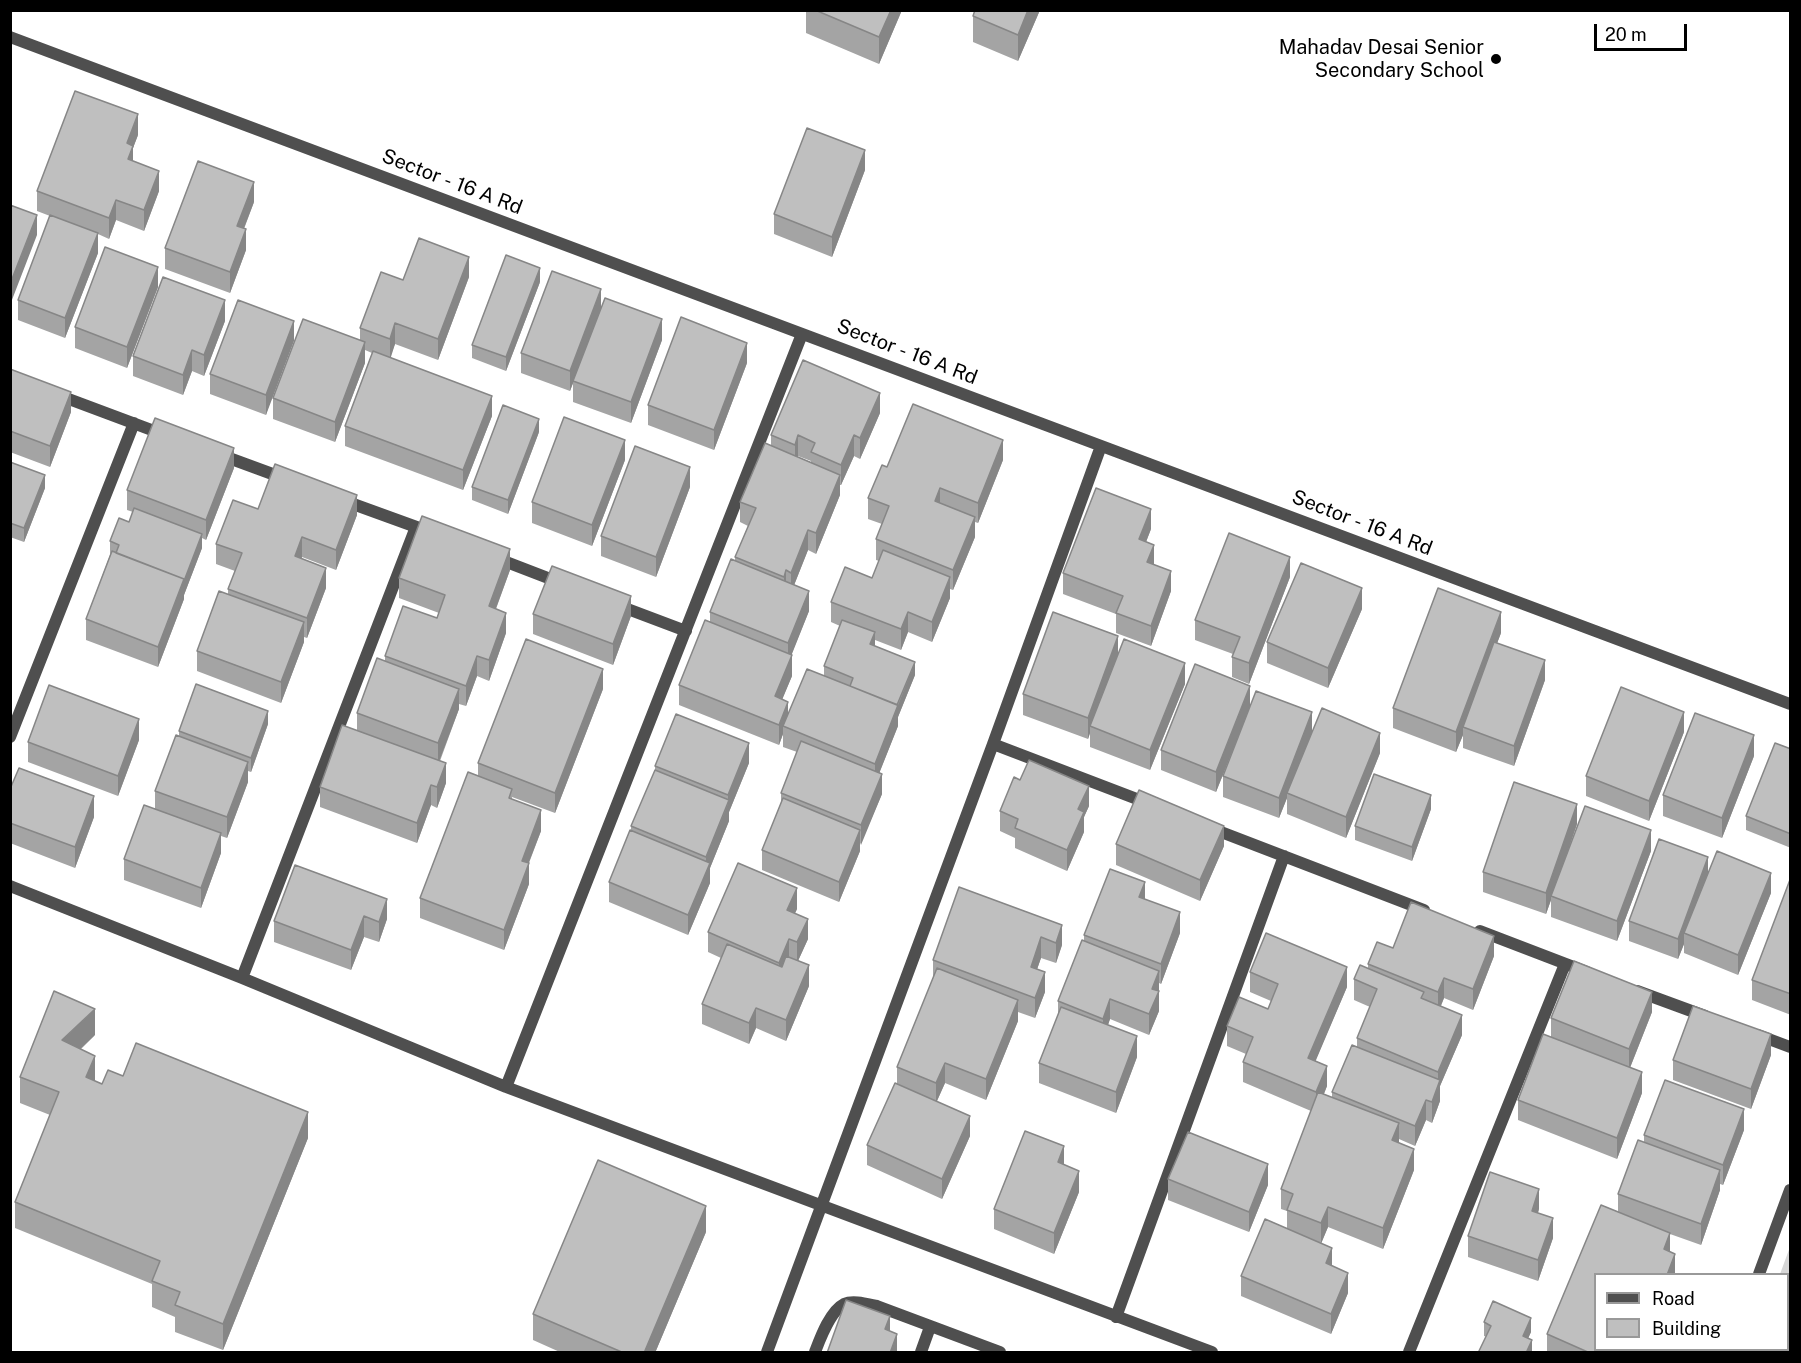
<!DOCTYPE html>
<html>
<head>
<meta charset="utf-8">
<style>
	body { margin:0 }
	#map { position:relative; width:1801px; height:1363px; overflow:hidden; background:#fff; font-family:"Public Sans",sans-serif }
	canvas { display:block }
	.frame { position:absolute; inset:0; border:12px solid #000; pointer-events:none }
	.legend { position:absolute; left:1594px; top:1273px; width:195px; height:78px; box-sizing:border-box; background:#fff; border:2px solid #999; margin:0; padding:8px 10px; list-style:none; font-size:18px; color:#000 }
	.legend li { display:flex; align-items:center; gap:12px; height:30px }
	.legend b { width:30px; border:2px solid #999 }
	.scale { position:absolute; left:1594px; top:24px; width:93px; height:27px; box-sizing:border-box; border:3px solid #000; border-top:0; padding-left:8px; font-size:18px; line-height:21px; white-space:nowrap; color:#000; -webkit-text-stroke:4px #fff; paint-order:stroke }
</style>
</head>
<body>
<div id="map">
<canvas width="1801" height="1363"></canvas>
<div class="frame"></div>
<ul class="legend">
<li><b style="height:8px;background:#4f4f4f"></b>Road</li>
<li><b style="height:16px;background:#bfbfbf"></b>Building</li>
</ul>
<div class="scale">20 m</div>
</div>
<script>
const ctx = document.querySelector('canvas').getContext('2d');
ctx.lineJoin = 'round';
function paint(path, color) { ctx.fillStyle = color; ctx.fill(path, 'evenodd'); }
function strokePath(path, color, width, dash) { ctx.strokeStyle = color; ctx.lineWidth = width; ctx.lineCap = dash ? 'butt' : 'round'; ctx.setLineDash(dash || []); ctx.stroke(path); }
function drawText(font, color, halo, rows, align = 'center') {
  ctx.font = font + ' "Public Sans",sans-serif'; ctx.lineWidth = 5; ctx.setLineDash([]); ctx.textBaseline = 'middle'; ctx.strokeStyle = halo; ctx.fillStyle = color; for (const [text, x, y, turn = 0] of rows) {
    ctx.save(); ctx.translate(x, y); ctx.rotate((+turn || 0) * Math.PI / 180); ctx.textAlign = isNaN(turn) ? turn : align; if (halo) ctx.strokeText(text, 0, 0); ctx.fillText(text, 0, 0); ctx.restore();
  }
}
paint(new Path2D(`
	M1790,1247V1352H1749L1750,1350H1788V1274H1780Z`), '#d6d6d6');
strokePath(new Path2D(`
	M10,37L1790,704
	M58,395L165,435
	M218,454L286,479
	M342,500L433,533
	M496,558L561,583
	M617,605L686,631
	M10,737L134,423
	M993,744L1150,804
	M1208,827L1424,910
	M10,886L242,978L506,1087L1212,1352
	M1480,931L1587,972
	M242,978L416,527
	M1637,991L1705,1016
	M1758,1035L1790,1047
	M506,1087L802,334
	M1759,1274L1790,1190
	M1116,1317L1284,856
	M767,1352L993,744L1101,446
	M815,1352C820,1339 830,1311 844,1304C853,1300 867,1304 877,1306L1000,1352
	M921,1352L930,1327
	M1409,1352L1565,964
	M1729,1352L1730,1350`), '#4f4f4f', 12);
paint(new Path2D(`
	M806,10H902L879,64L806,33Z
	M1040,10L1018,61L973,42V16Z
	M138,135L133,148V161L159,191L144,231L116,220L109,239L98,234V253L65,338L18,320V300L50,216L37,211V191Z
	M865,170L832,257L774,234V214Z
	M254,202L244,229L246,250L230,293L165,269V248Z
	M469,277L438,360L395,344L390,357L492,416L463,490L345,446V426L372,353L365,350V363L335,442L273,419V398L360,341V328L403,280Z
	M540,282L506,371L472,358V345Z
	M158,287L127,368L75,348V327Z
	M601,308L662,340L631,423L573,402V383L570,391L521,373V353Z
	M225,321L204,376L192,371L183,395L133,376V356Z
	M294,321L266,415L210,394V374Z
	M747,363L714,450L648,425V405Z
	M10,369L71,412L50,467L10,452Z
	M880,413L860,459L854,456L841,485H840V495L816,554L808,550L794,585L809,611L791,655L792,676L782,699L788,715L824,676V666L840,626L831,622V602L872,578L879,561L876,560V539L882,524L868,519V498L887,467L1003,460L978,523L975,522V537L953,590L950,589V598L932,642L908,632L901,650L875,640V646L915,675L898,717V726L879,773L882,794L860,845V851L839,902L762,870V850L781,803V793L797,752L783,747V734L779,745L679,705V685L710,622V612L735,561V557L748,526L740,522V502L771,446V435ZM798,456L811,461V462L798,457Z
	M539,432L508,514L472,500V487Z
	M625,460L592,546L532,523V502Z
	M10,462L45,488L24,542L10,537Z
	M234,468L206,540L202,538V548L184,595V599L158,667L86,640V619L110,555V541L129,522L133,512L127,510V490Z
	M690,487L656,577L601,556V536Z
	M258,509L357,515L336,570L302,557L301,559L326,588L307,638L304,637V642L281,703L197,671V651L228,594V589L235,571L216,564V544Z
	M1151,529L1146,542L1154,564L1171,591L1151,646L1116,633V614L1063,594V573Z
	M510,570L496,609L506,633L489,681L477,676L466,706L459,704V709L440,761L446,783L437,808L431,805L417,843L320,807V787L357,730V713L385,661V656L437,618L439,613L399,598V578Z
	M1290,577L1249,684L1232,677V657L1233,654L1195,640V620Z
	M1362,609L1328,688L1267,663V642Z
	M533,614L631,616L613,665L533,634Z
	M1501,633L1497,643L1545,680L1514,766L1463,748V735L1456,752L1393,728V708Z
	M1118,653L1185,684L1150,770L1090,747V733L1088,739L1023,715V694Z
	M603,689L555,813L512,797V799L541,831L529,863V884L504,950L420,918V898L478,776V763Z
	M1250,706L1312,732L1380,753L1346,838L1287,814V798L1279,818L1223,797V776L1241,730L1216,792L1161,770V750Z
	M268,724L251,772L248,771V782L227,838L221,836V853L201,908L124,880V859L155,809V791L179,736V731Z
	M1684,732L1649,821L1586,796V776Z
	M139,740L118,796L28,762V742Z
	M1791,749V848L1746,830V816Z
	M1754,756L1722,838L1663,816V795Z
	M749,763L729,812V821L710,868V883L688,935L609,902V882L631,830V826L655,770V766Z
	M10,789L94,817L75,868L10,843Z
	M1089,806L1084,817V832L1067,871L1015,848V838L1000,831V811Z
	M1431,809L1412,861L1355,840V826Z
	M1577,824L1568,851H1651L1617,941L1551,917V900L1546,914L1483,892V872Z
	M1116,844L1224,846L1200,901L1116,865Z
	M295,865L387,919L379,942L364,937L351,970L274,942V921Z
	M1708,872L1771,893L1738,975L1684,953V944L1678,959L1629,941V921Z
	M1791,877V1015L1752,1000V980Z
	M959,887L1062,945L1056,963L1041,958L1037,969L1045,992L1035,1018L1018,1012V1021L986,1100L945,1083L937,1101L970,1136L942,1199L867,1165V1145L897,1084V1067L933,979V960Z
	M797,909L795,913L808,939L798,961L809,986L786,1041L756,1028L749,1044L702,1024V1004L721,958L708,952V932Z
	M1180,933L1161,984L1159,983V1011L1149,1035L1110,1019L1108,1025L1137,1057L1116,1113L1039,1083V1063L1058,1015V1001L1084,941V935Z
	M1393,948L1494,956L1473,1010L1444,998L1441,1006L1462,1035L1440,1086V1101L1432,1123L1426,1120L1415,1146L1399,1139V1143L1414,1170L1383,1249L1328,1227L1321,1243L1332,1266L1348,1293L1331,1334L1241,1296V1276L1287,1228V1211L1281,1209V1189L1311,1111L1243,1082V1062L1246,1054L1227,1046V1026L1268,1009L1271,1001L1250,992V972L1347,987L1315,1061L1327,1086L1324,1094L1332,1097V1092L1357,1047V1038L1370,1007L1354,1000V979L1368,969V964Z
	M1652,1012L1630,1068L1642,1093L1617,1159L1518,1120V1100L1551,1037V1018Z
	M95,1035L81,1049L95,1081L102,1084L123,1076L308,1138L223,1350L175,1332V1317L152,1307V1284L15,1228V1202L50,1115L20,1103V1077Z
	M1771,1055L1751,1109L1673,1080V1060Z
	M1744,1130L1723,1185L1720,1184V1190L1701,1245L1670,1234V1252L1675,1254V1275H1596V1350H1654L1653,1353H1547V1334L1618,1212V1194L1644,1142V1135Z
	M1168,1179L1268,1185L1249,1232L1168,1200Z
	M1079,1192L1054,1254L994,1229V1209Z
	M1539,1209L1538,1213L1553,1238L1538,1281L1468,1257V1236Z
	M706,1232L655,1353H562L533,1340V1314Z
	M1484,1322L1531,1332L1528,1338L1532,1353L1484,1336Z`), '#a4a4a4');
paint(new Path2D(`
	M891,10H902L879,64V37Z
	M1028,10H1040L1018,61V35Z
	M138,114V135L133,148V166L128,179L127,143Z
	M865,150V170L832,257V237Z
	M159,171V191L144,231V210Z
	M254,182V202L237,246V226Z
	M116,200V220L109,239V218Z
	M37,215V235L10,305V284Z
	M246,229V250L230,293V272Z
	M98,233V253L65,338V318Z
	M469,257V277L438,360V339Z
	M158,267V287L127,368V347Z
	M540,268V282L506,371V357Z
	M601,289V310L570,391V371Z
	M225,300V321L204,376V355Z
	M662,319V340L631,423V402Z
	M294,321V341L266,415V395Z
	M395,323V344L390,360V339Z
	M365,342V363L335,442V422Z
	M747,343V363L714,450V430Z
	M192,350V371L183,395V375Z
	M71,392V412L50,467V446Z
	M880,393V413L860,459V438Z
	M492,396V416L463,490V470Z
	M539,419V432L508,514V500Z
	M798,435V456L795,466V445Z
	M854,435V456L841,485V465Z
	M625,440V460L592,546V525Z
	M1003,440V460L978,523V503Z
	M234,448V468L206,540V520Z
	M690,467V487L656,577V557Z
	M45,475V488L24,542V528Z
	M840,475V495L816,554V533Z
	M940,488V509L935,501Z
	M357,495V515L336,570V550Z
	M1151,509V529L1139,560V539Z
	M975,517V537L953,590V570Z
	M808,530V550L791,593V573Z
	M202,534V548L184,595V581Z
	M302,537V557L295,577V556Z
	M1154,545V565L1147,562Z
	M510,549V570L489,627V606Z
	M1290,557V577L1249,684V663Z
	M326,568V588L307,638V618Z
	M786,570V591L784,597V577Z
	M1171,571V591L1151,646V626Z
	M950,577V598L932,642V622Z
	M184,579V599L158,667V647Z
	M1362,588V609L1328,688V668Z
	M809,591V611L788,664V643Z
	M631,596V616L613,665V644Z
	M908,612V632L901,650V629Z
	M1501,612V633L1465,728L1463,727V735L1456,752V732Z
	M506,613V633L489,681V660Z
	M304,622V642L281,703V682Z
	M875,632V646L870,644Z
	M1118,636V657L1090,726V733L1088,739V718Z
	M792,655V676L775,717V696Z
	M477,656V676L466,706V686Z
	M1545,660V680L1514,766V746Z
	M915,662V675L898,717V726L875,784V764Z
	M1185,663V684L1150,770V750Z
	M603,669V689L555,813V793Z
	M1250,686V707L1216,792V772Z
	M459,689V709L438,764V743Z
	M788,702V722L783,726V734L779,745V725Z
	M268,711V724L251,772V758Z
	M1312,712V733L1287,793V798L1279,818V798Z
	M1684,712V732L1649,821V801Z
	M139,719V740L118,796V776Z
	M1380,733V753L1346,838V817Z
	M1754,735V756L1722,838V818Z
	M749,743V763L729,812V821L710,868V883L688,935V915L706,873V857L728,804V795Z
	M248,762V782L227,838V817Z
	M446,763V783L437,808V787Z
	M882,774V794L861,845V825Z
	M431,785V805L417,843V823Z
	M1089,786V806L1084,817V832L1067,871V850L1078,809Z
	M1431,795V809L1412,861V847Z
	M94,796V817L75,868V847Z
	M1577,804V824L1552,897L1551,896V900L1546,914V893Z
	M541,810V831L527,867L529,863V884L504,950V930L522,861Z
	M1224,826V846L1200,901V880Z
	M860,830V851L839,902V882Z
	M1651,830V851L1617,941V921Z
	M221,833V853L201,908V888Z
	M1708,857V878L1684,933V944L1678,959V939Z
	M1771,873V893L1738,975V955Z
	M1145,882V902L1139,897Z
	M797,888V909L787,930V910Z
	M387,899V919L379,942V922Z
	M1180,912V933L1161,984V964Z
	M364,916V937L351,970V950Z
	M808,919V939L797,963V942Z
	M1062,925V945L1056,963V943Z
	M1494,936V956L1473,1010V989Z
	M1041,937V958L1031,987V967Z
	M789,939V959L779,983V963Z
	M809,965V986L786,1041V1020Z
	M1347,967V987L1308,1079V1058Z
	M1159,971V1011L1149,1035V1014L1152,989Z
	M1045,972V992L1035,1018V998Z
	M1444,978V998L1438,1012V992Z
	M1652,992V1012L1629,1070V1049Z
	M1110,999V1019L1103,1039V1019Z
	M1018,1000V1021L986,1100V1079Z
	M756,1008V1028L749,1044V1023Z
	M95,1009V1035L62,1066V1040Z
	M1462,1015V1035L1440,1086V1101L1432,1123V1102L1438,1087V1072Z
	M1771,1034V1055L1751,1109V1089Z
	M1137,1036V1057L1116,1113V1092Z
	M95,1056V1082L86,1077Z
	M945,1063V1083L936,1103V1083Z
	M1327,1066V1086L1316,1113V1092Z
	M1642,1072V1093L1617,1159V1138Z
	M1426,1100V1120L1415,1146V1126Z
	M1744,1109V1130L1723,1185V1165Z
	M308,1112V1138L223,1350V1324Z
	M970,1116V1136L942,1199V1179Z
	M1399,1123V1143L1392,1140Z
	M1064,1146V1167L1058,1162Z
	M1414,1149V1170L1383,1249V1228Z
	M1268,1164V1185L1249,1232V1212Z
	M1720,1170V1190L1701,1245V1224Z
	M1079,1171V1192L1054,1254V1233Z
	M1539,1189V1209L1532,1231V1211Z
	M706,1206V1232L655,1353H644Z
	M1328,1207V1227L1321,1244V1223Z
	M1553,1218V1238L1538,1281V1260Z
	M1670,1233V1254L1664,1249Z
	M1332,1248V1268L1326,1263Z
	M1675,1254V1275H1667Z
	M1348,1273V1293L1331,1334V1314Z
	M890,1316V1336L885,1329Z
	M1531,1318V1332L1523,1350V1336Z
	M897,1334V1353H890Z
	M1532,1340V1353H1526Z
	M1645,1350H1654L1653,1353H1644Z`), '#868686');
const building = new Path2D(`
	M815,10H891L879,37Z
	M975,10H1028L1018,35L973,16Z
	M75,91L138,114L127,143L133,146L128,159L159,171L144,210L116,200L109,218L37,191Z
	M807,128L865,150L832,237L774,214Z
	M198,161L254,182L237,226L246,229L230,272L165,248Z
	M10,205L37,215L10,284Z
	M50,215L98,233L65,318L18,300Z
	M419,238L469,257L438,339L395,323L390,339L360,328L381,272L403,280Z
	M105,247L158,267L127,347L75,327Z
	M506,255L540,268L506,357L472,345Z
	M552,271L601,289L570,371L521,353Z
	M163,277L225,300L204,355L192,350L183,375L133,356Z
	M605,298L662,319L631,402L573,381Z
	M238,300L294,321L266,395L210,374Z
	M681,317L747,343L714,430L648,405Z
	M303,319L365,342L335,422L273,398Z
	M373,351L492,396L463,470L345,426Z
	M803,360L880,393L860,438L854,435L841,465L811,452L815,443L798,435L795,445L771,435Z
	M10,369L71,392L50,446L10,431Z
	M913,404L1003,440L978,503L940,488L935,501L975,517L953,570L876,539L889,506L868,498L882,465L887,467Z
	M503,405L539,419L508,500L472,487Z
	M564,417L625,440L592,525L532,502Z
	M155,418L234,448L206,520L127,490Z
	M765,443L840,475L816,533L808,530L791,573L786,570L784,577L735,557L756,508L740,502Z
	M635,446L690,467L656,557L601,536Z
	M10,462L45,475L24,528L10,523Z
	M275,464L357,495L336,550L302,537L295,556L326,568L307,618L228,589L242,553L216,544L233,500L258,509Z
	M1096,488L1151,509L1139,539L1154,545L1147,562L1171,571L1151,626L1116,613L1123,596L1063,573Z
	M134,508L202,534L184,581V579L116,553L119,545L110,541L119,518L129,522Z
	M422,516L510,549L489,606L506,613L489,660L477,656L466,686L385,656L403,606L437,618L445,595L399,578Z
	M1229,533L1290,557L1249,663L1232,657L1240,637L1195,620Z
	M883,550L950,577L932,622L908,612L901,629L831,602L845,567L872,578Z
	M112,551L184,579L158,647L86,619Z
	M731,559L809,591L788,643L710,612Z
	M1301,563L1362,588L1328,668L1267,642Z
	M552,566L631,596L613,644L533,614Z
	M1438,588L1501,612L1456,732L1393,708Z
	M219,591L304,622L281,682L197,651Z
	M1053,612L1118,636L1088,718L1023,694Z
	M705,620L792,655L775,696L788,702L779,725L679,685Z
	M842,620L875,632L870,644L915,662L897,705L850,686L853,678L824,666Z
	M526,639L603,669L555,793L478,763Z
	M1124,639L1185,663L1150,750L1090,726Z
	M1494,642L1545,660L1514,746L1463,727Z
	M377,658L459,689L438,743L357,713Z
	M1195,664L1250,686L1216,772L1161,750Z
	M807,669L898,705L875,764L783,726Z
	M196,684L268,711L251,758L179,731Z
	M49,685L139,719L118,776L28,742Z
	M1621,687L1684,712L1649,801L1586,776Z
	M1256,691L1312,712L1279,798L1223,776Z
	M1322,708L1380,733L1346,817L1287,793Z
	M1695,713L1754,735L1722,818L1663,795Z
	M676,714L749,743L728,795L655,766Z
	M342,725L446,763L437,787L431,785L417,823L320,787Z
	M176,735L248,762L227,817L155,791Z
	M801,741L882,774L861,825L781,793Z
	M1775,743L1791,749V834L1746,816Z
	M1029,760L1089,786L1078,809L1084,812L1067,850L1015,828L1018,819L1000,811L1014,777L1020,780Z
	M19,768L94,796L75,847L10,823V789Z
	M655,770L729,800L706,857L631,826Z
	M468,772L512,789L509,798L541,810L522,861L529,863L504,930L420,898Z
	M1374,774L1431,795L1412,847L1355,826Z
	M1514,782L1577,804L1546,893L1483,872Z
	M1139,790L1224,826L1200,880L1116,844Z
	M783,798L860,830L839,882L762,850Z
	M144,805L221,833L201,888L124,859Z
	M1585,806L1651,830L1617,921L1551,896Z
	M630,830L710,863L688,915L609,882Z
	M1659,839L1708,857L1678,939L1629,921Z
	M1717,851L1771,873L1738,955L1684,933Z
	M738,863L797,888L787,910L808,919L797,942L789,939L779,963L708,932Z
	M295,865L387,899L379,922L364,916L351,950L274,921Z
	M1110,869L1145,882L1139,897L1180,912L1161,964L1084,935Z
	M1791,877V994L1752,980Z
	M959,887L1062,925L1056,943L1041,937L1031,967L1045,972L1035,998L933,960Z
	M1411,902L1494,936L1473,989L1444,978L1438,992L1368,964L1377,942L1393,948Z
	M1266,933L1347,967L1308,1058L1327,1066L1316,1092L1243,1062L1253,1037L1227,1026L1239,997L1268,1009L1278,984L1250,972Z
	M1082,940L1159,971L1152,989L1159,991L1149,1014L1110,999L1103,1019L1058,1001Z
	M727,944L782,967L786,956L809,965L786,1020L756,1008L749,1023L702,1004Z
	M1574,961L1652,992L1629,1049L1551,1018Z
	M1360,965L1424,992L1421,998L1462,1015L1438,1072L1357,1038L1377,989L1354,979Z
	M937,968L1018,1000L986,1079L945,1063L936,1083L897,1067Z
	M54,991L95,1009L62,1040L95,1056L86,1077L102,1084L108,1070L123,1076L136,1043L308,1112L223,1324L175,1305L180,1292L152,1281L160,1261L15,1202L59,1092L20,1077Z
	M1693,1006L1771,1034L1751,1089L1673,1060Z
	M1061,1007L1137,1036L1116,1092L1039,1063Z
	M1543,1034L1642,1072L1617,1138L1518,1100Z
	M1352,1045L1440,1080L1432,1102L1426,1100L1415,1126L1332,1092Z
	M1665,1080L1744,1109L1723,1165L1644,1135Z
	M895,1083L970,1116L942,1179L867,1145Z
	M1318,1092L1399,1123L1392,1140L1414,1149L1383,1228L1328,1207L1321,1223L1287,1210L1293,1194L1281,1189Z
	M1025,1131L1064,1146L1058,1162L1079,1171L1054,1233L994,1209Z
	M1188,1132L1268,1164L1249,1212L1168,1179Z
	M1638,1140L1720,1170L1701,1224L1618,1194Z
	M598,1160L706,1206L644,1353H624L533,1314Z
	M1490,1172L1539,1189L1532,1211L1553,1218L1538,1260L1468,1236Z
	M1601,1205L1670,1233L1664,1249L1675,1254L1667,1275H1596V1350H1621L1620,1353H1590L1547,1334Z
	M1265,1219L1332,1248L1326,1263L1348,1273L1331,1314L1241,1276Z
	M846,1300L890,1316L885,1329L897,1334L890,1353H827Z
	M1493,1301L1531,1318L1523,1336L1532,1340L1526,1353H1478L1491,1326L1484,1322Z
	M1631,1350H1645L1644,1353H1638Z`);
paint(building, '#bfbfbf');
strokePath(building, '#868686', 1.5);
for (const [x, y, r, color] of [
	[1496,59,6,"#000"]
]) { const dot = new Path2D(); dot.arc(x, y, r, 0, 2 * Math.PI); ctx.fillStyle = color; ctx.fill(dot); strokePath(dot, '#fff', 2); }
drawText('20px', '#000', '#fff', [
	["Mahadav Desai Senior",1484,48],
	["Secondary School",1484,71]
], 'right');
drawText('20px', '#000', '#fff', [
	["Sector - 16 A Rd",452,182,21],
	["Sector - 16 A Rd",907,352,21],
	["Sector - 16 A Rd",1362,523,21]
]);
</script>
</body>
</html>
